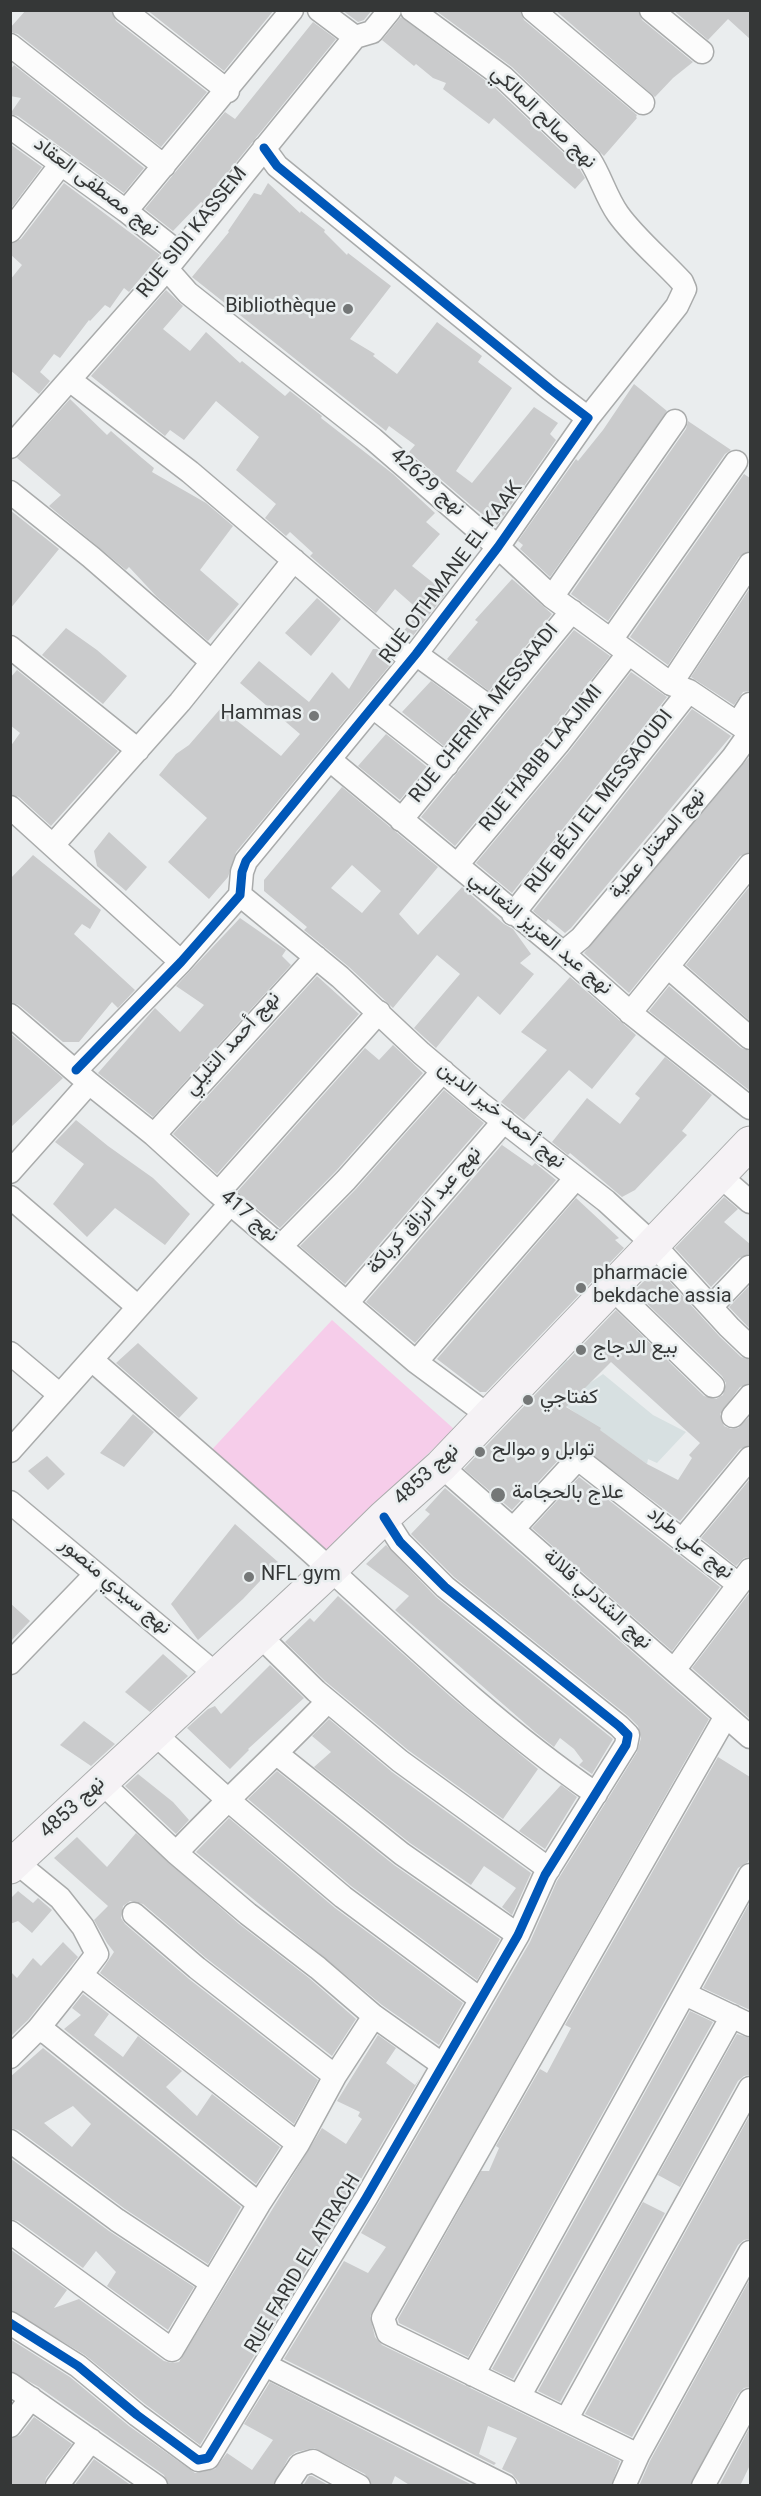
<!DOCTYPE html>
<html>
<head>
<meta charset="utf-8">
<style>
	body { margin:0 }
	#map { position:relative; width:761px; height:2496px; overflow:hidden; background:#eaedee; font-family:Georgia,serif }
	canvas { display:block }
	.frame { position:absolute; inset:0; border:12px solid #353737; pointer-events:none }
</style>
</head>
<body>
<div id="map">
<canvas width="761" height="2496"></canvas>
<div class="frame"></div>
</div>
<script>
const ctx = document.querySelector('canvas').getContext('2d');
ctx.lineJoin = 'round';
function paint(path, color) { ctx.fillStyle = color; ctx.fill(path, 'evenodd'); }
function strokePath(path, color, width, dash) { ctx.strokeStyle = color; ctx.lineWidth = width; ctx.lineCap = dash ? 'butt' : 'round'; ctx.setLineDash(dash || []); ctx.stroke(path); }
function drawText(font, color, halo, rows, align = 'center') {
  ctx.font = font + ' Georgia,Vazirmatn,serif'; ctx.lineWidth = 5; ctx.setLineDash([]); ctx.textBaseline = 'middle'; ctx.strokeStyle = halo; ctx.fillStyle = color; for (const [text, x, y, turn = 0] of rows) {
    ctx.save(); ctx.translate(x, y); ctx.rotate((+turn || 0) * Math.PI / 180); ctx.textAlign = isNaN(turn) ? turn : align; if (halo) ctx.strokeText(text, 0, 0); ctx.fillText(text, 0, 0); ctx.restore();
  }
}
paint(new Path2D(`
	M564,1357L590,1383L603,1374L653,1415L686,1432L657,1463L648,1459L647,1464L566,1406L580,1391L553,1366Z`), '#d7e0e1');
paint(new Path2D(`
	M332,1320L454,1429L320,1557L206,1456Z`), '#f6cdea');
paint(new Path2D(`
	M26,10H111L116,21L207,92L161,147L18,34L10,32V28Z
	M147,10H274L224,71Z
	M342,10H372L364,20L358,22Z
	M435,10H520L524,20L637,115L636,117L637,118L604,156L512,67Z
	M555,10H638L642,20L693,62L673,78L655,97Z
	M673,10H750V39L728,19L708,40Z
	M401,17L494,87L579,168L585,178L575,189L494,118L489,124L443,89L446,83L433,78L416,64L414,66L382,40Z
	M313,22L336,39L203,203L201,202L173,231L145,209L225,112L235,119Z
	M14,65L144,168L124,193L18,116L10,114L21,98L10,96V70Z
	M10,144L42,167L12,207L10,206Z
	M64,183L160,255L129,292L124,288L110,308L105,305L90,321L89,320L60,358L54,354L40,372L50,381L39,394L10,370V280L22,265L10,254V244L21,239Z
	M268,183L300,213L301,211L325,230L324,232L347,255L348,253L391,286L350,339L375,354L373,356L397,374L437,322L482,356L478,362L512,388L456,471L472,483L534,407L558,423L550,434L556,440L497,525L473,507L409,452L415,445L389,426L386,431L192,277L229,232L228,231L254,193L261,195Z
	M166,290L183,306L163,329L190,351L206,332L240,363L242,361L285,396L290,391L322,416L321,418L393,474L435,513L426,522L440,534L412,566L446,593L409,641L402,633L420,611L395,589L376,613L310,556L313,553L290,532L286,536L265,518L276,504L236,470L259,437L216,401L184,440L170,430L165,436L91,376Z
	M634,384L667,411L550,577L520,549L523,545L518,541L576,459L578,461L603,430Z
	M70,399L107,435L111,431L142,458L154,468L152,472L206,503L233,526L200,570L239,604L208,641L157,597L129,567L126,570L49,506L61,495L17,458Z
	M688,421L731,450L725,454L608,621L571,594L686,429Z
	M744,474L750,478V551L739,557L668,665L630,637Z
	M10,510L59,549L10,609Z
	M512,579L552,614L489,691L447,659L478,622L475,620Z
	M750,588V691L743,692L734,705L691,677Z
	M317,598L341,619L311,656L285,633Z
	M66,628L97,650L127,676L103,704L42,655Z
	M574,630L610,656L547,736L455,846L421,817Z
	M373,649H377L391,661L390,665L236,852L228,877L209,899L168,862L207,818L159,775L176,754L189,745L221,708L281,756L300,734L240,683L259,661L309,702L332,672L349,689Z
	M17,670L118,751L51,826L19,797L10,794V747L20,733L10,725V678Z
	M631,672L667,697L512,893L476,863L568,753Z
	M431,681L472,711L444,746L402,712Z
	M692,709L731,736L571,928L565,933L548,919L546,922L533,911Z
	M386,734L427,767L400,800L358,766Z
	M750,756V852L740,856L629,993L584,953Z
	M342,787L438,867L399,914L418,935L462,887L504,924L513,929L531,954L520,963L534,974L500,1015L478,996L436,1048L414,1028L460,974L437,955L393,1008L349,967L304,930L307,927L264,891V880ZM352,865L381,891L362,913L331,888Z
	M109,832L147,867L126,891L97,866L94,851Z
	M33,855L101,910L90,929L82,924L74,934L135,990L118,1008L112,1002L79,1042H63L19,1005L10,1002V879Z
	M750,886V1021L686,965Z
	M240,918L286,950L282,956L291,965L153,1117L98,1073L155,1008L180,1032L204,1005L176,986Z
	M317,976L359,1014L217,1174L173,1134Z
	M570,977L636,1035L592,1089L569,1070L524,1120L501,1102L547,1050L521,1032Z
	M669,986L741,1048L750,1051V1091L649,1011Z
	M10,1033L63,1078L10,1128Z
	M393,1045L423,1073L336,1171L280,1228L237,1192L365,1048L379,1060Z
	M665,1057L712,1095L682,1131L687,1135L635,1190L622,1197L570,1153L568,1155L552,1142L587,1098L620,1124L640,1098L635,1094Z
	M444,1090L484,1123L345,1284L300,1246L356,1189Z
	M76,1120L108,1146L153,1178L190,1214L165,1245L115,1208L87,1237L53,1204L84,1164L55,1142Z
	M506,1140L502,1145L532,1166L535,1163L556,1180L415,1343L366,1302Z
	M724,1197L738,1209L724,1222L750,1244V1254L739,1258L711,1287L675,1248Z
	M576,1198L619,1238L615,1240L624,1248L486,1392H480L437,1359Z
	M657,1268L720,1337L741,1357L750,1360V1383L740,1387L720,1414L724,1426L731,1429L738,1428L750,1416V1445L740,1449L680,1521L584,1449L570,1451L563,1455L512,1510L464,1469L616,1310L704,1396L716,1399L723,1395L726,1383L722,1376L634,1291ZM611,1362L700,1443L689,1455L692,1458L678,1480L647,1464L600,1430L601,1428L566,1407Z
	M750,1285V1329L729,1307Z
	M138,1343L198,1398L179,1418L116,1363Z
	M133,1414L154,1432L124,1467L100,1453Z
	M47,1456L65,1474L48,1490L28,1471Z
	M579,1477L720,1587L672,1651L532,1528Z
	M750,1479V1557L744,1558L736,1566L701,1538Z
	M445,1488L709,1719L370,2316L375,2337L382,2345L620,2461L611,2486H522L512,2474L502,2469L517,2438L488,2426L479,2454L496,2463L494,2465L284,2359L344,2261L368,2273L386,2247L361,2233L530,1942L557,1881L637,1752L641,1738L638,1726L628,1716L454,1577L411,1534L430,1514L425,1510Z
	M235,1524L278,1562L243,1599L198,1640L171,1604Z
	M386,1545L436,1597L613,1739L592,1774L579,1765L583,1761L574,1749L560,1738L554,1747L535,1732L395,1610L409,1596L366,1564Z
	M750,1592V1719L692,1668Z
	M338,1596L451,1697L538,1769L503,1819L408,1750L325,1681L285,1642L310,1618L314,1622Z
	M10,1603L30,1621L10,1642Z
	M163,1654L188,1676L150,1712L125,1692Z
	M270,1665L304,1698L248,1749L249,1750L230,1769L187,1728L208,1709L215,1706L221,1714Z
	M329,1719L392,1772L531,1873L512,1915L502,1907L516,1888L484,1866L471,1885L410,1843L314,1767L331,1752L312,1736Z
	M84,1721L115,1744L91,1766L60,1745Z
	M718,1757L750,1777V1857L748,1862L738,1868L468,2357L399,2323L398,2319L481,2171H489L499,2148L496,2146L540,2069L547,2073L571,2028L565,2025Z
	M277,1771L394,1865L500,1939L477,1980L351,1886L248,1799Z
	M138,1774L173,1802L189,1820L176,1834L125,1786Z
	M561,1785L577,1797L545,1849L519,1831Z
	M229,1818L335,1908L463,2003L439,2045L382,2005L196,1852Z
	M136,1833L239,1924L309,1978L356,2019L332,2056L206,1958L143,1904L130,1901L123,1906L121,1918L125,1924L189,1979L318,2080L294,2124L100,1973L114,1952L107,1943L94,1920L108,1906L54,1858L77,1837L107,1867Z
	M18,1891L33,1903L38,1898L52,1910L32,1933L18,1921L10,1924V1899Z
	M750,1902V2010L703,1988Z
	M63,1942L78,1957L28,2020L10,2037V1971L17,1978L33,1958L41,1966Z
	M83,1994L109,2014L94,2035L123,2057L138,2036L182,2071L166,2087L197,2116L212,2094L280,2147L256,2184L64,2029L81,2015L72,2008Z
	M690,2011L713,2022L513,2379L492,2369Z
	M737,2034L750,2038V2075L744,2076L738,2081L680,2187L658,2175Z
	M378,2035L396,2048L386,2063L415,2085L420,2078L354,2191L200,2445L145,2404L85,2355L10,2310V2249L67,2290L54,2308L79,2299L164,2361L172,2363L179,2362L322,2128L346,2144L362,2119L358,2116L360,2112L337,2101Z
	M43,2048L241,2207L208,2264L125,2209L18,2130L10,2128V2077ZM73,2106L91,2124L72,2147L44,2123Z
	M750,2115V2239L744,2240L738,2245L632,2437L585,2414Z
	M10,2158L109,2231L194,2287L168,2330L107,2286L116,2272L96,2251L83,2268L18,2221L10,2219Z
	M643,2202L665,2213L560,2402L538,2391Z
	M750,2279V2387L744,2388L738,2394L690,2486H639L650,2461Z
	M10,2339L70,2377L129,2426L195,2473L215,2469L227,2453L252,2470L273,2440L244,2424L270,2382L474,2486H411L395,2476L391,2486H372L365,2474L314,2448L296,2452L289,2457L273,2486H169L164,2475L39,2387L10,2371Z
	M34,2417L72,2444L46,2478L44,2486H10V2439L20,2435Z
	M750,2427V2465L740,2486H719Z
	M94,2459L132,2486H74Z
	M309,2476H312L330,2486H303Z`), '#cacbcc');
const street = new Path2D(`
	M124,10L228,91
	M319,10L355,37
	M412,10L503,77L590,160C601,177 606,197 618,214C635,238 662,260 682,282L685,289L677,306L588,418
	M533,10L643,103
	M651,10L702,52
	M10,45L164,166
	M10,127L126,211L179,253
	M126,211L292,10
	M10,231L61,164
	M166,268L188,293L373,439L498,547L552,597L671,684L689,691L750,732
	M71,381L190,472L411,660
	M10,447L160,277L355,37L372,32L390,10
	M10,492L91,557L212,662
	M552,597L675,421
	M611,640L736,462
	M10,647L138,750
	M416,654L492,709
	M671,684L750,564
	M373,707L447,765
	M738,723L750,704
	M330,760L563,953L633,1015L750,1108
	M10,807L181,962
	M401,820L572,611
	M53,845L180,702L294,560
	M457,865L558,744L628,654
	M240,895L340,977L421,1053L480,1103L606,1201L654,1245L729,1327L750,1347
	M513,914L689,691
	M563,953L581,938L733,757L750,733
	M668,967L750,1038
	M630,1013L750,865
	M10,1015L89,1083L154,1135L218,1193L416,1362L489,1416
	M76,1070L181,962L240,895L242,872L246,861L416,654L498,547L588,418L550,389L277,166L264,148
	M154,1135L316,957
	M10,1172L89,1083
	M720,1176L750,1202
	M218,1193L379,1012
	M10,1197L138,1307
	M281,1246L346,1180L443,1071
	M612,1288L713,1386
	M347,1303L504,1121
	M711,1307L749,1267
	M10,1353L60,1395
	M92,1360C172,1430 253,1499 332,1571C417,1649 500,1728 596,1794
	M416,1362L576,1178
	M733,1416L750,1396
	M10,1451L231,1203
	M441,1466L750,1737
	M10,1502L217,1675
	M514,1528L573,1464L582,1462L738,1584
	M683,1539L750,1458
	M259,1635L316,1691L400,1761L549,1869
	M10,1663L96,1574
	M674,1670L750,1570
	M155,1734L227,1799L343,1897L480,1999
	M277,1754L402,1854L518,1935
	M102,1783L176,1853L248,1914L318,1968L374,2016L443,2065
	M176,1853C225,1801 278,1753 328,1701
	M16,1862L60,1898L83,1927L97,1954L81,1975L298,2144
	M134,1914L197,1968L335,2076
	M685,1994L750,2025
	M38,2029L48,2034L259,2204
	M10,2057L38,2029L81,1975
	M10,2141L117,2220L212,2283
	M10,2232L172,2350L259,2204L298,2144L335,2076L374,2016
	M10,2323L78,2366L137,2415L198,2460L208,2458L366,2198L518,1935L545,1875L626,1745L628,1735L619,1726L445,1587L400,1542L384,1517
	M265,2365L505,2486
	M473,2375L750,1875
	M10,2384L156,2486
	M519,2397L732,2016
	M566,2420L750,2088
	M10,2426L31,2398
	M638,2455L388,2333L383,2318C496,2116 612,1917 726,1716
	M57,2486L91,2440
	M286,2486L300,2465L313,2461L359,2486
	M624,2486L638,2455L750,2252
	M703,2486L750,2400`);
const secondary = new Path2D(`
	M10,1867L330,1570L384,1517L441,1466L750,1143`);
strokePath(street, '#a9abab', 25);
strokePath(secondary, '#a9abab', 35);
strokePath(street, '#fcfcfc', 22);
strokePath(secondary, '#f5f2f5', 33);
strokePath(new Path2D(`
	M76,1070L181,962L240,895L242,872L246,861L416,654L498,547L588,418L550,389L277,166L264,148
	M10,2323L78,2366L137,2415L198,2460L208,2458L366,2198L518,1935L545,1875L626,1745L628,1735L619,1726L445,1587L400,1542L384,1517`), '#0057b8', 9);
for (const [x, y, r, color] of [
	[348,309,6,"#747777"],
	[314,716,6,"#747777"],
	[581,1288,6,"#747777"],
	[581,1350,6,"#747777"],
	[528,1400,6,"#747777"],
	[480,1452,6,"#747777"],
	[498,1495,8,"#747777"],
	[249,1577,6,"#747777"]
]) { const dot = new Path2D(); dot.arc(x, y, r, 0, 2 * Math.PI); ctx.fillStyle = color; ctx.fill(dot); strokePath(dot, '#e9eeef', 2); }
drawText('20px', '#353737', '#e9eeef', [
	["نهج صالح المالكي",542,119,44],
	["نهج مصطفى العقاد",95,189,37],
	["RUE SIDI KASSEM",194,234,-51],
	["نهج 42629",426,484,41],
	["RUE OTHMANE EL KAAK",453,574,-53],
	["RUE CHERIFA MESSAADI",486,715,-51],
	["RUE HABIB LAAJIMI",543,760,-51],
	["RUE BÉJI EL MESSAOUDI",601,803,-52],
	["نهج المختار عطية",659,845,-50],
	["نهج عبد العزيز الثعالبي",539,935,40],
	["نهج أحمد التليلي",234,1045,-48],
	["نهج أحمد خير الدين",500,1117,39],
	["نهج عبد الرزاق كرباكة",426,1212,-49],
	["نهج 417",248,1218,40],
	["نهج 4853",428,1476,-43],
	["نهج علي طراد",689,1545,38],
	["نهج سيدي منصور",114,1588,40],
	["نهج الشادلي قلالة",596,1601,42],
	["نهج 4853",74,1809,-43],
	["RUE FARID EL ATRACH",305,2265,-59]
]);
drawText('20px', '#353737', '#e9eeef', [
	["Bibliothèque",336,309,"right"],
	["Hammas",302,716,"right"],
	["pharmacie",593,1276],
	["bekdache assia",593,1299],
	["بيع الدجاج",593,1350],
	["كفتاجي",540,1400],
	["توابل و موالح",492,1452],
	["علاج بالحجامة",512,1495],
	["NFL gym",261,1577]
], 'left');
</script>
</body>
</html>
